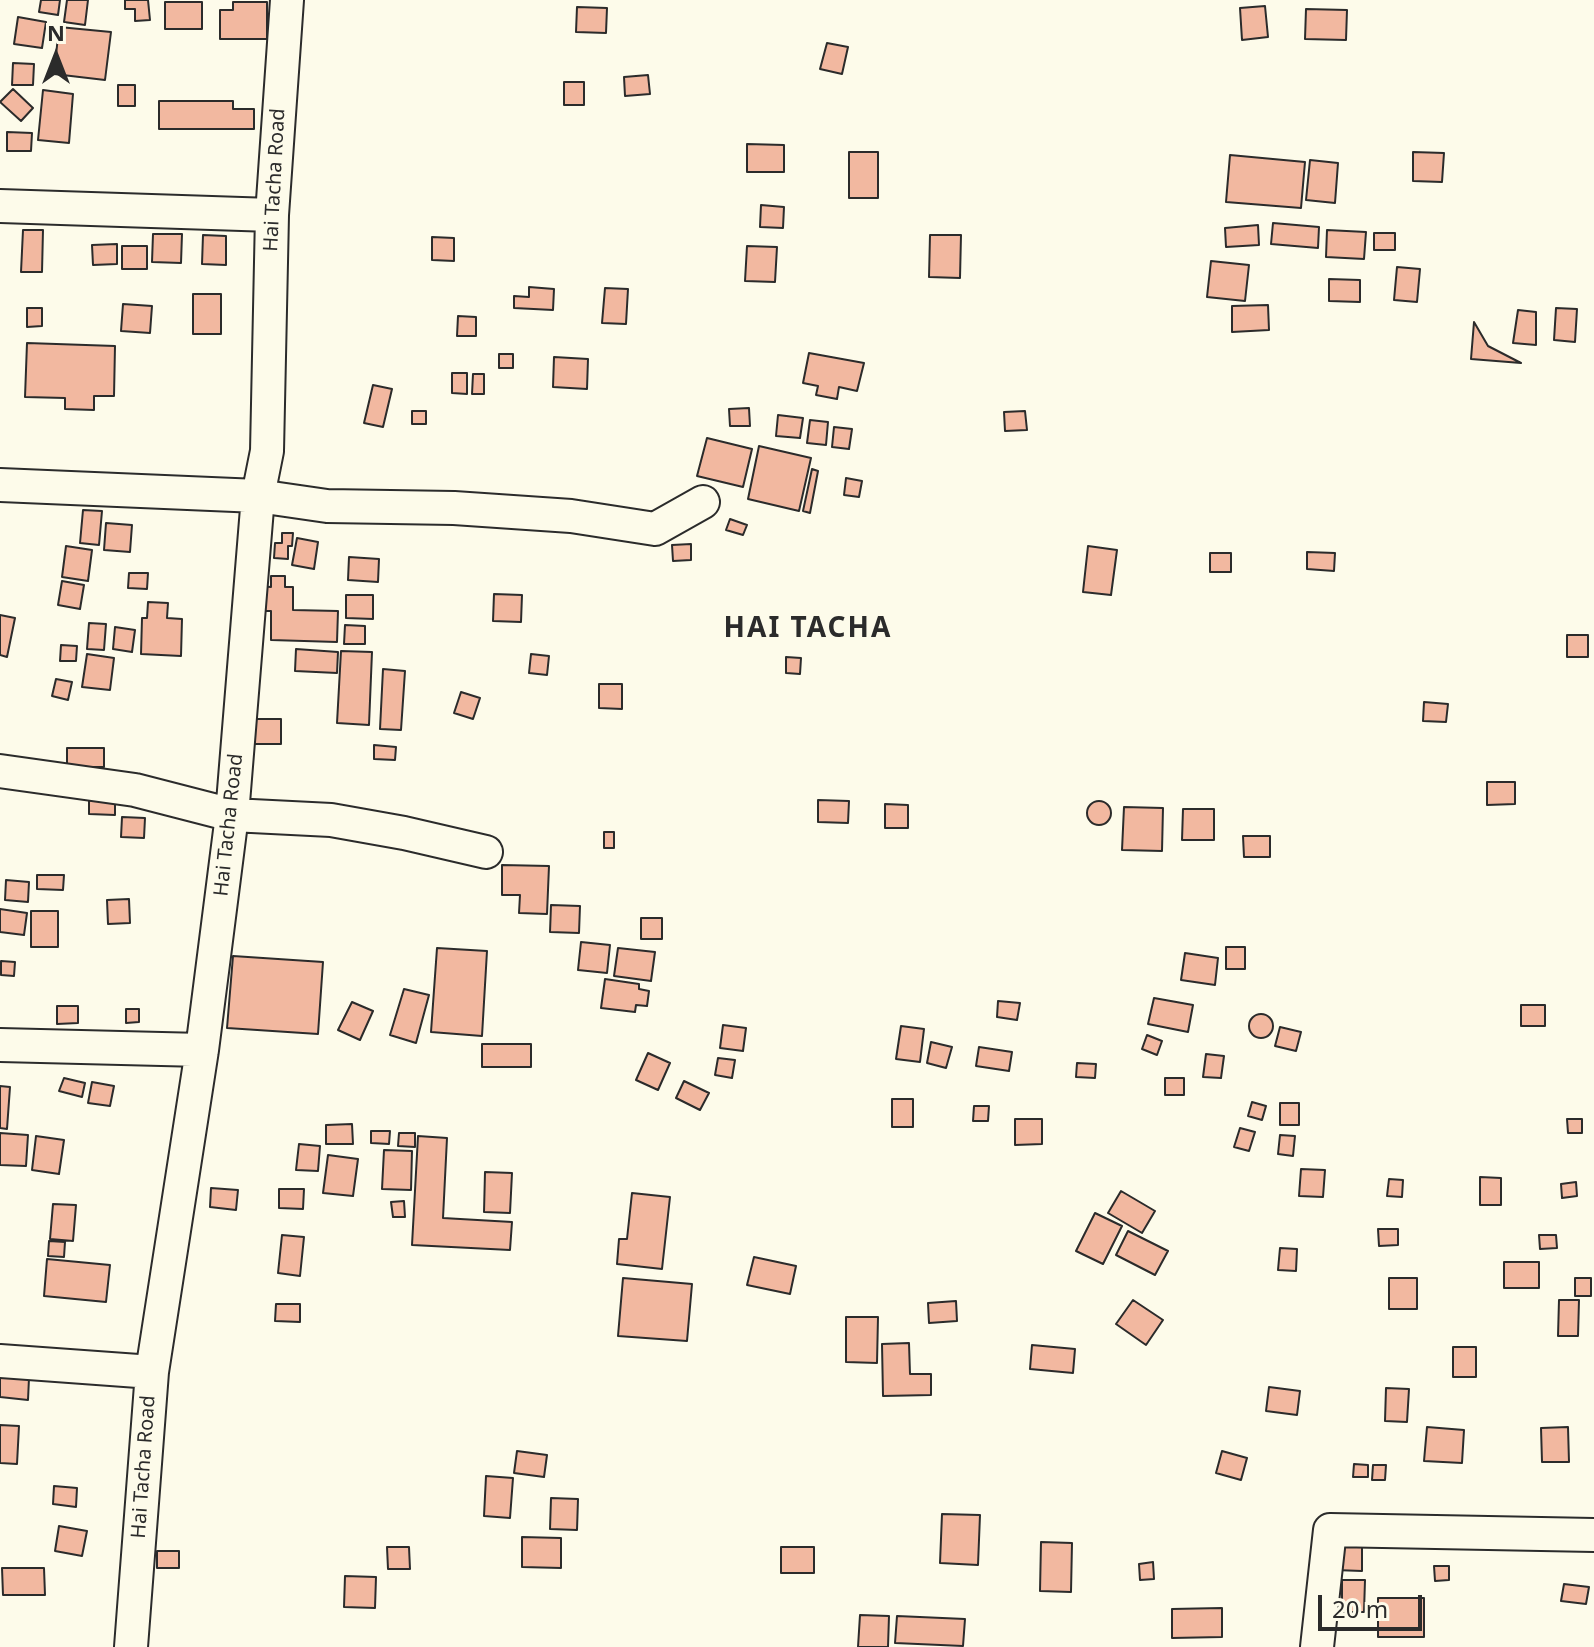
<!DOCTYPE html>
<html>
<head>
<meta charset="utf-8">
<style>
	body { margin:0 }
	#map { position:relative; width:1594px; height:1647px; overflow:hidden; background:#fdfbea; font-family:"Noto Sans",sans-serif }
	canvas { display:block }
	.north { position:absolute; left:16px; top:16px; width:80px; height:80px; -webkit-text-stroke:6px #fdfbea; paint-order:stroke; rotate:0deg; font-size:22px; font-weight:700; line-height:32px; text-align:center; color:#2b2b2b }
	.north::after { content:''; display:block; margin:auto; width:28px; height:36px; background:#2b2b2b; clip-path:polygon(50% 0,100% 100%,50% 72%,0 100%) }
	.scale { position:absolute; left:1318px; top:1595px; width:104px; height:36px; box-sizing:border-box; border:4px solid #2b2b2b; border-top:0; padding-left:10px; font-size:24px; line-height:28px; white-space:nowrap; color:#2b2b2b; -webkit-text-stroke:6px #fdfbea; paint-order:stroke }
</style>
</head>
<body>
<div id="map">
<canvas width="1594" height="1647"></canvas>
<div class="north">N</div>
<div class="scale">20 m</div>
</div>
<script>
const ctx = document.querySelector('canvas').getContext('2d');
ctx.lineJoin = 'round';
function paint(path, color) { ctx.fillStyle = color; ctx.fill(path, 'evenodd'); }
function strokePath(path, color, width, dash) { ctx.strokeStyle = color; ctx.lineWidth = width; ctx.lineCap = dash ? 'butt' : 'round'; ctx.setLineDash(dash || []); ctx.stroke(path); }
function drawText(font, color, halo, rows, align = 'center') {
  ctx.font = font + ' "Noto Sans",sans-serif'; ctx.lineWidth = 6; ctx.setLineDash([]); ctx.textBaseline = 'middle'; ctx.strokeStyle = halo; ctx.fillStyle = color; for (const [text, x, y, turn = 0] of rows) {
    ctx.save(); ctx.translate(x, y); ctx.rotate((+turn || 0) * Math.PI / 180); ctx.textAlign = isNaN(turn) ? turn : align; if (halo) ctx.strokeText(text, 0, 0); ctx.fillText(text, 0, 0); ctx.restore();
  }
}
const building = new Path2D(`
	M41,0H60L58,15L39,12Z
	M67,0H88L85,25L64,22Z
	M125,0H148L150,20L135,21V9H125Z
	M165,2H202V29H165Z
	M233,2H267V39H220V10H233Z
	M1265,6L1268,37L1242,40L1240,8Z
	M577,7L607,8L606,33L576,32Z
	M1306,9L1347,10L1346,40L1305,39Z
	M18,17L46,22L42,48L14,44Z
	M59,27L111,32L105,80L54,74Z
	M827,43L848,47L842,74L820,69Z
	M13,63L34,64L33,85H12Z
	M648,75L650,94L625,96L624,77Z
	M564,82H584V105H564Z
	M118,85H135V106H118Z
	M13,89L33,108L21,121L0,102Z
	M43,90L73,94L69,143L38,140Z
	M159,101H233V109H254V129H159Z
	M7,132L32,133L31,151H7Z
	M747,144L784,145V172H747Z
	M849,152H878V198H849Z
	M1413,152L1444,153L1442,182L1413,181Z
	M1230,155L1305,162L1301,208L1226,202Z
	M1310,160L1338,163L1335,203L1306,200Z
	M761,205L784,207L783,228L760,227Z
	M1273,223L1319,227L1318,248L1271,244Z
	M1258,225L1259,245L1226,247L1225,228Z
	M23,230H43L42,272H21Z
	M1327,230L1366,232L1364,259L1326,257Z
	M1374,233H1395V250H1374Z
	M153,234H182L181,263L152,262Z
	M203,235L226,236V265L202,264Z
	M930,235H961L960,278L929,277Z
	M432,237L454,238V261L432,260Z
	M117,244V264L93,265L92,245Z
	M122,246H147V269H122Z
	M747,246L777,247L775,282L745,281Z
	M1211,261L1249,265L1245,301L1207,297Z
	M1397,267L1420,269L1417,302L1394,300Z
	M1329,279L1360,280V302L1329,301Z
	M529,287L554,289L553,310L514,308V296L529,297Z
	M605,288L628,289L626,324L602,323Z
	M193,294H221V334H193Z
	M123,304L152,306L150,333L121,331Z
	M1268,305L1269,330L1232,332V306Z
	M27,308H42V326L27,327Z
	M1556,308L1577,309L1575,342L1554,340Z
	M1518,310L1536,312V345L1513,343Z
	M458,316L476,317V336H457Z
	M1474,322L1488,346L1521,363L1471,359Z
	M27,343L115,346L114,396H94V410L65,409V398L25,397Z
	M809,353L864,363L857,391L839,387L837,399L816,395L818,386L803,383Z
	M499,354H513V368H499Z
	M554,357L588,359L587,389L553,387Z
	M452,373H467V394L452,393Z
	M473,374H484V394H472Z
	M373,385L392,389L383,427L364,423Z
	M749,408L750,426H730L729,409Z
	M412,411H426V424H412Z
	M1025,411L1027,430L1005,431L1004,412Z
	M778,415L803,418L800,438L776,436Z
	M810,420L828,422L826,445L807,443Z
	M834,427L852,429L849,449L832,447Z
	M707,438L752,449L743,487L697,476Z
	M759,446L811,458L799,511L748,499Z
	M812,469L818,471L810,513L803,511Z
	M846,478L862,481L859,497L844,495Z
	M83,510L102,511L99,545L80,543Z
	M730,519L747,525L743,535L726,530Z
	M106,523L132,525L130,552L104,550Z
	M282,533H293L292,546H288V559L274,558L275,543H282Z
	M297,538L318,542L314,569L292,565Z
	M691,544V560L673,561L672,545Z
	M66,546L92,550L88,581L62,577Z
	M1088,546L1117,550L1111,595L1083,592Z
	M1307,552L1335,553L1334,571L1307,569Z
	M1210,553H1231V572H1210Z
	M349,557L379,559L378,582L348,580Z
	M129,573H148L147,589L128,588Z
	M271,576H285V587H293V610L338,611L337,642L271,640V611H258V586L271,587Z
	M62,581L84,585L80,609L58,605Z
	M494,594L522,595L521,622L493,621Z
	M346,595H373V619L346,618Z
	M148,602L168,603L167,618L182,619L181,656L141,654L142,618H147Z
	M0,615L15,618L7,657L0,655Z
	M89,623L106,624L104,650L87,649Z
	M345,625L365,626V644H344Z
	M115,627L135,630L132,652L113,649Z
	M1567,635H1588V657H1567Z
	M61,645L77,646L76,661H60Z
	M296,649L338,652L337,673L295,671Z
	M341,651L372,652L369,725L337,723Z
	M87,654L114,658L110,690L82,687Z
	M531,654L549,656L547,675L529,673Z
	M786,657L801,658L800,674L786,673Z
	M383,669L405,671L401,730L380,729Z
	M56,679L72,682L68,700L52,696Z
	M599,684H622V709L599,708Z
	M461,692L480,698L473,719L454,713Z
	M1424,702L1448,704L1446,722L1423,721Z
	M254,719H281V744H253Z
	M374,745L396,747L395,760L374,759Z
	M67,748H104V767H67Z
	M1487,782H1515V804L1487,805Z
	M89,800L115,801V815L89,814Z
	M818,800L849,801L848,823L818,822Z
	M1087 813a12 12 0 1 1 24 0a12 12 0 1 1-24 0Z
	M885,804L908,805V828H885Z
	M1124,807L1163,808L1162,851L1122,850Z
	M1183,809H1214V840H1182Z
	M122,817L145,818L144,838L121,837Z
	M604,832H614V848H604Z
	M1243,836H1270V857H1244Z
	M502,865L549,866L547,914L519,913L520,895H502Z
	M37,875H64L63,890L37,889Z
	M6,880L29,882L28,902L5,900Z
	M129,899L130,923L108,924L107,900Z
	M551,905L580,906L579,933L550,932Z
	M0,909L27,913L24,935L0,932Z
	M31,911H58V947H31Z
	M641,918H662V939H641Z
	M581,942L610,945L607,973L578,970Z
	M1226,947H1245V969H1226Z
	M437,948L487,951L482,1036L431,1032Z
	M618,948L655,952L651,981L614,976Z
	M1185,953L1218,958L1215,985L1181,980Z
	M233,956L323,962L318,1034L227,1028Z
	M1,961L15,962L14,976L1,975Z
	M605,979L639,984V989L649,991L647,1006L636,1005L635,1012L601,1008Z
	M404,989L429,995L416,1043L390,1035Z
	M1154,998L1193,1005L1188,1032L1148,1024Z
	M998,1001L1020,1003L1017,1020L997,1017Z
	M352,1002L373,1011L360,1040L338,1030Z
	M1521,1005H1545V1026H1521Z
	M57,1006H78V1023L57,1024Z
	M126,1009H139V1022L126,1023Z
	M1249 1026a12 12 0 1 1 24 0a12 12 0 1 1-24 0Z
	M723,1025L746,1028L743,1051L720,1048Z
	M901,1026L924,1029L920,1062L896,1059Z
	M1280,1027L1301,1032L1296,1051L1275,1046Z
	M1147,1035L1162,1041L1157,1055L1142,1049Z
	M931,1042L952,1047L946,1068L927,1063Z
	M482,1044H531V1067H482Z
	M979,1047L1012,1052L1009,1071L976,1066Z
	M648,1053L670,1063L658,1090L636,1080Z
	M1206,1054L1224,1056L1221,1078L1203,1077Z
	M718,1058L735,1060L732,1078L715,1075Z
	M1077,1063L1096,1064L1095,1078L1076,1077Z
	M64,1078L85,1083L82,1097L59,1091Z
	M1165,1078H1184V1095H1165Z
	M684,1081L709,1093L700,1110L676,1098Z
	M92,1082L114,1086L110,1106L88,1103Z
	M0,1086L10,1087L7,1129L0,1128Z
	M892,1099H913V1127H892Z
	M1252,1102L1266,1106L1262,1120L1248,1116Z
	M1280,1103H1299V1125H1280Z
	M974,1106H989L988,1121H973Z
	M1015,1119H1042V1144L1015,1145Z
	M1567,1119H1582V1133H1568Z
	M352,1124L353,1144H326V1125Z
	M1240,1128L1255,1132L1249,1151L1234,1147Z
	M371,1131H390L389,1144L371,1143Z
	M0,1133L28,1135L26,1166L0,1165Z
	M399,1133H415V1147L398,1146Z
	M1280,1135L1295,1136L1293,1156L1278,1154Z
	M36,1136L64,1140L59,1174L32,1170Z
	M418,1136L447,1138L443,1218L512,1222L510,1250L412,1245Z
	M299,1144L320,1146L318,1171L296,1170Z
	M384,1150L412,1151L411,1190L382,1189Z
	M328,1155L358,1159L353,1196L323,1193Z
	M1301,1169L1325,1170L1323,1197L1299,1196Z
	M485,1172L512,1173L510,1213L484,1212Z
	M1480,1177L1501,1178V1205H1480Z
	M1389,1179L1403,1180L1402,1197L1387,1196Z
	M1576,1182L1577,1196L1562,1198L1561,1184Z
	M211,1188L238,1190L236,1210L210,1207Z
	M279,1189H304L303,1209L279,1208Z
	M1121,1191L1155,1211L1142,1233L1108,1213Z
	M632,1193L670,1197L662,1269L617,1264L619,1239H627Z
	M404,1201L405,1217H393L391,1202Z
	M53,1204L76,1205L73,1241L50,1239Z
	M1095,1213L1122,1226L1103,1264L1076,1251Z
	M1378,1229H1398V1245L1379,1246Z
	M1128,1231L1168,1251L1155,1275L1116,1255Z
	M282,1235L304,1237L300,1276L278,1273Z
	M1539,1235H1556L1557,1248L1540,1249Z
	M49,1241L65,1242L64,1257L48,1256Z
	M1280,1248L1297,1249L1296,1271L1278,1270Z
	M754,1257L796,1266L790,1294L747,1285Z
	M47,1259L110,1265L106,1302L44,1296Z
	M1504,1262H1539V1288H1504Z
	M623,1278L692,1284L687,1341L618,1336Z
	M1389,1278H1417V1309H1389Z
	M1575,1278H1591V1296H1575Z
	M1133,1300L1163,1320L1146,1345L1116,1324Z
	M1559,1300H1579L1578,1336H1558Z
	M956,1301L957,1321L929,1323L928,1303Z
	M276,1304H300V1322L275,1321Z
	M846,1317H878L877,1363L846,1362Z
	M909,1343L910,1374H931V1395L883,1396L882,1344Z
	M1032,1345L1075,1349L1073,1373L1030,1369Z
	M1453,1347H1476V1377H1453Z
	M0,1375L29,1378L28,1400L0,1397Z
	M1269,1387L1300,1391L1297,1415L1266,1411Z
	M1386,1388L1409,1389L1407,1422L1385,1421Z
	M0,1425L19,1426L17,1464L0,1463Z
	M1427,1427L1464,1430L1462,1463L1424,1461Z
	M1568,1427L1569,1462H1542L1541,1428Z
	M517,1451L547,1455L544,1477L514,1473Z
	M1222,1451L1247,1458L1241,1480L1216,1473Z
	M1354,1464L1368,1465V1477H1353Z
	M1373,1465H1386L1385,1480H1372Z
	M486,1476L513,1478L510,1518L484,1516Z
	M54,1486L77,1488L76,1507L53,1504Z
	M551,1498L578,1499L577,1530L550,1529Z
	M942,1514L980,1515L978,1565L940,1563Z
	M59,1526L87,1531L82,1556L55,1551Z
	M1336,1535H1362V1571L1335,1570Z
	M522,1537L561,1538V1568L522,1567Z
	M1041,1542L1072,1543L1071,1592L1040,1591Z
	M387,1547H409L410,1569H388Z
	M781,1547H814V1573H781Z
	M157,1551H179V1568H157Z
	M1153,1562L1154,1579L1140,1580L1139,1564Z
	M1434,1566H1449V1580L1435,1581Z
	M2,1568H44L45,1595H3Z
	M345,1576L376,1577L375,1608L344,1607Z
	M1342,1580H1365L1364,1612H1342Z
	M1564,1584L1589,1587L1586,1604L1561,1601Z
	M1378,1598H1424V1637H1378Z
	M1222,1608V1637L1172,1638V1609Z
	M860,1615L889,1616L888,1647H858Z
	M897,1616L965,1619L963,1646L895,1643Z`);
paint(building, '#f2b8a0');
strokePath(building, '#2b2b2b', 2);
const street = new Path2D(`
	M0,206L272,215
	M0,485L258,496L327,506L454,508L571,516L655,529L703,502
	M0,771L135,790L232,815L331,820L404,833L486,852
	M0,1045L202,1050
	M0,1361L152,1372
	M131,1647L152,1372L202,1050L232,815L258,496L267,451L272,215L287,0
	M1317,1647L1330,1530L1594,1535`);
strokePath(street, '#2b2b2b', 36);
strokePath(street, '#fdfbea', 32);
drawText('20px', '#2b2b2b', '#fdfbea', [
	["Hai Tacha Road",275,180,-87],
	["Hai Tacha Road",229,825,-84],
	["Hai Tacha Road",144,1467,-86]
]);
ctx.letterSpacing = '2px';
drawText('bold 28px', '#2b2b2b', '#fdfbea', [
	["HAI TACHA",808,629]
]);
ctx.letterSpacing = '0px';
</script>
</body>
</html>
